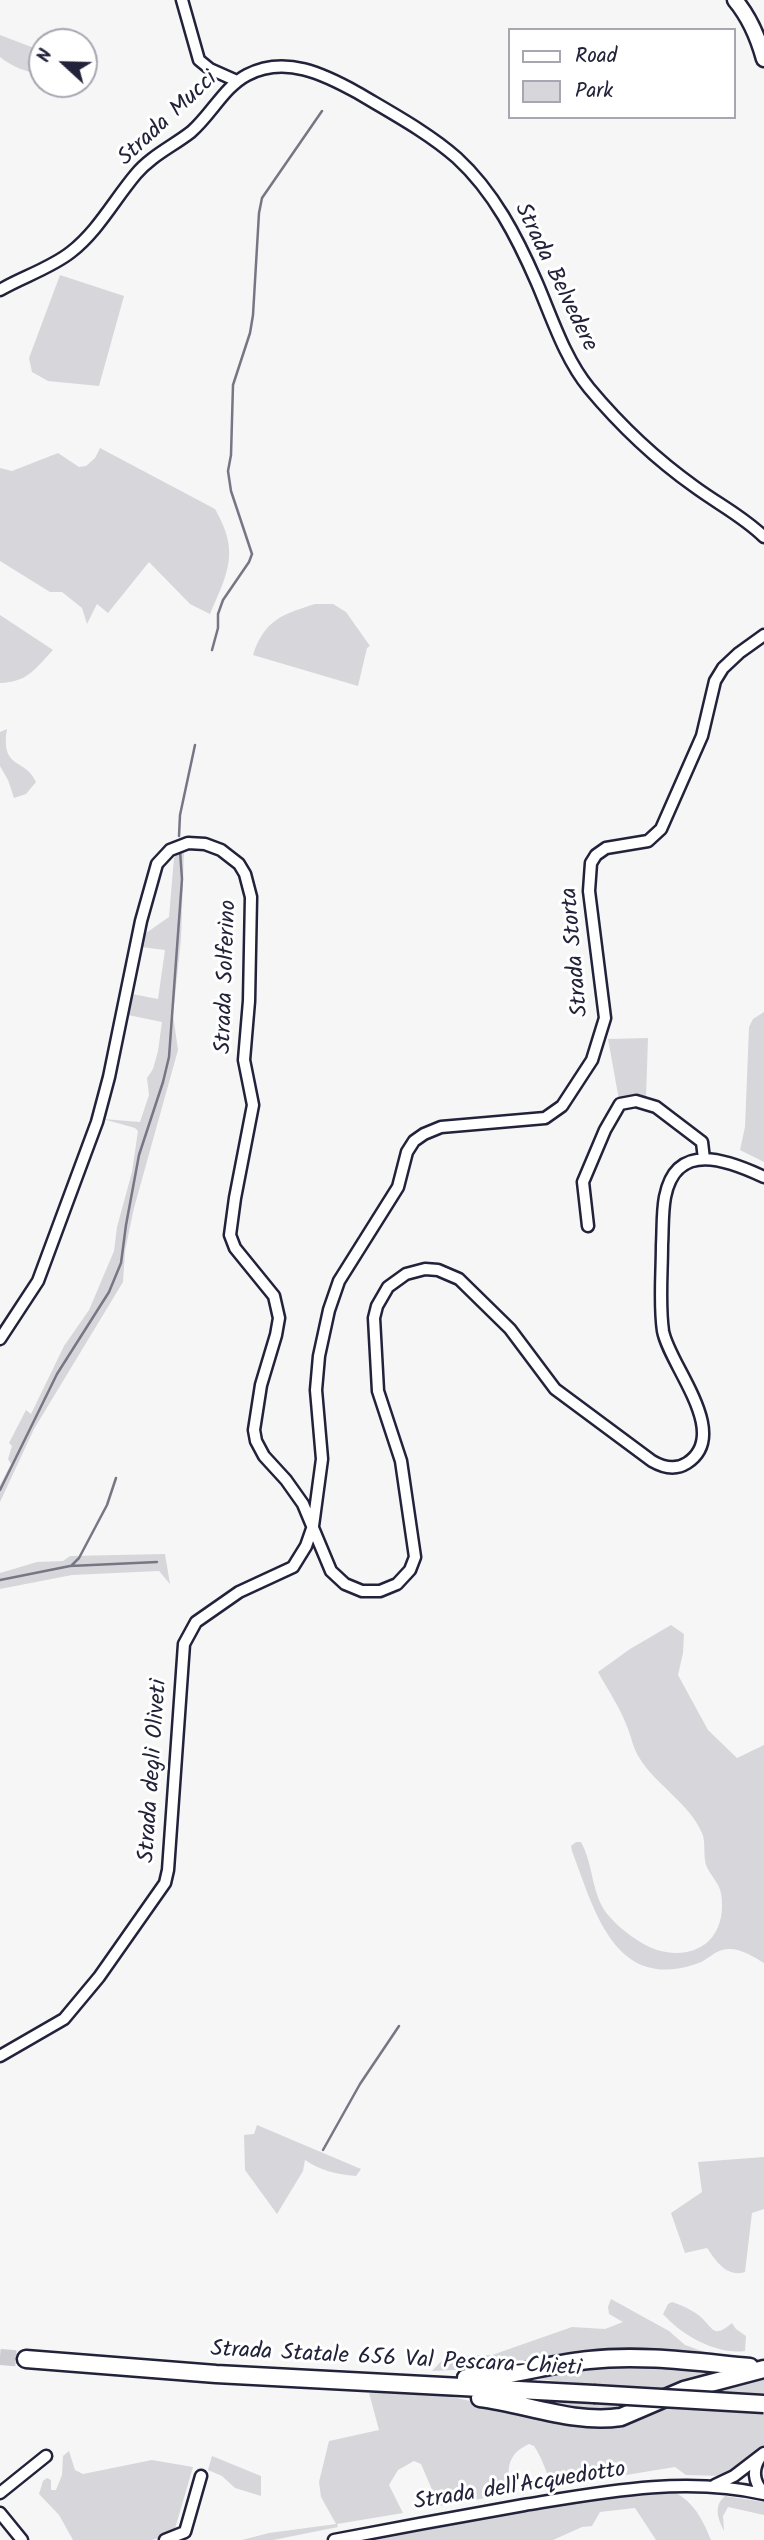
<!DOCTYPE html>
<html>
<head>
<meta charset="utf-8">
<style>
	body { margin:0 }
	#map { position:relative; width:764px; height:2540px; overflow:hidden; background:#f6f6f7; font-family:Kalam,sans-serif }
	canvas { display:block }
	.legend { position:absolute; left:508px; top:28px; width:228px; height:91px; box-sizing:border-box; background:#fff; border:2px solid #a7a7b1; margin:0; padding:9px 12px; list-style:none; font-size:21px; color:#22223b }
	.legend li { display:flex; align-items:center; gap:14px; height:35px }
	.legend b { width:35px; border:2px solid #a7a7b1 }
	.north { position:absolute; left:28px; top:28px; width:70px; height:70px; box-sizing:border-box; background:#fff; border:2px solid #a7a7b1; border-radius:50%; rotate:292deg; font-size:19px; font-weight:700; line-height:28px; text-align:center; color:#22223b }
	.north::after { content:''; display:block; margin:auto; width:24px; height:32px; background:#22223b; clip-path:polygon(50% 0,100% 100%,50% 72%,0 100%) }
</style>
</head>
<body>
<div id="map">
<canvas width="764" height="2540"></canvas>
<ul class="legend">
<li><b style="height:9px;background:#fff"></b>Road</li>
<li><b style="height:19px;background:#d7d7db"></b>Park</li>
</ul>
<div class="north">N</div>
</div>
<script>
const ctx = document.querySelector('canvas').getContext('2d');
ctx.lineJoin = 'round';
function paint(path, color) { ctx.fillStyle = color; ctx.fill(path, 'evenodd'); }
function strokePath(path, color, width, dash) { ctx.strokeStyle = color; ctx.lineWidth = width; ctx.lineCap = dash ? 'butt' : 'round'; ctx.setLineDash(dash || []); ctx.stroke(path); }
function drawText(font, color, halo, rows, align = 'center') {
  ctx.font = font + ' Kalam,sans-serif'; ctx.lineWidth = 6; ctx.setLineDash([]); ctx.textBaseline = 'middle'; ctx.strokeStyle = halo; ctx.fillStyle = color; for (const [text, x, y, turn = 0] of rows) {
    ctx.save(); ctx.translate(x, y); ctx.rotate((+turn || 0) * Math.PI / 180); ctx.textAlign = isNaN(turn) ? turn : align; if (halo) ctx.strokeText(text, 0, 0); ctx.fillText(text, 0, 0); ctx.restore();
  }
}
paint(new Path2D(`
	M0,35L42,51V75C27,72 12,67 0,57Z
	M60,275L124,296L99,386L48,381L32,372L29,358Z
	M100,448L215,509C240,552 228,572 210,614L190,604L149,562L108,613L97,604L87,624L82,608L62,592H50L0,561V468L12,471L58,453L79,467L86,466L95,458Z
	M315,604H333L346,612L370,646L367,648L358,686L253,655C264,620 283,614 315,604Z
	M0,615L53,650C35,669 28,682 0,683Z
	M7,729C0,770 26,758 36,782L26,794L14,798L8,780L0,766V732Z
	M184,851L181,939L173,1015L178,1050L134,1208L125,1251L123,1282L34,1429L0,1502V1485L11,1464L8,1459L12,1446L9,1443L26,1410L31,1414L64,1346L89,1310L114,1251L117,1227L132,1172L138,1131L135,1128L103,1119L140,1122L149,1095L147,1078L153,1069L158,1051L162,1022L128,1015L132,994L158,999L165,950L141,947L146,933L169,917L174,858L177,853Z
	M764,1012V1162L740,1150L745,1127L749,1027L753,1019Z
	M648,1038L646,1099L619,1100L608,1039Z
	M165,1554L170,1584L159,1571L72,1575L0,1589V1573L37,1562L63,1561L70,1556Z
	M671,1625L684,1634L683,1653L678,1675L708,1730L737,1758L764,1745V1963C749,1954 732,1943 715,1953C709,1957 703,1962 696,1964C614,1992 594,1909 572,1851L571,1846L576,1842H581C594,1865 591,1896 609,1916C621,1930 640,1944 657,1950C699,1962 728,1936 721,1893C719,1883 710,1875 706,1865C703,1855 706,1842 702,1833C689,1803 657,1786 640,1759C633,1749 631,1735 626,1724C619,1706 608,1690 598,1672L630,1649Z
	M257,2125L361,2169L356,2176C336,2174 321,2171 305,2160L303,2171L277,2214L245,2170L244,2135L254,2134Z
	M764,2157V2209L752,2213L745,2272C727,2278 716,2261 707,2248L685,2253L671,2213L702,2192L698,2162Z
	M611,2299L669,2331L685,2345L721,2358L432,2371L452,2350L462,2356L492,2355L572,2327L605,2329L623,2322L609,2314L608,2307Z
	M672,2302C681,2305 695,2311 702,2318C714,2330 714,2338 732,2323L736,2329L746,2336L745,2351C717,2355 681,2335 663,2314L668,2304Z
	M619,2361L740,2370L696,2383L652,2391L527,2378Z
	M764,2379V2398L683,2392Z
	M400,2390L430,2392L581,2426L623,2422L658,2403L764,2408V2445L744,2463L723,2476L686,2475L675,2467L553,2487C546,2473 543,2459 534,2446L529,2444C506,2454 505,2473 514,2493L439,2506L421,2464L414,2461L398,2470L389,2485L403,2513L337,2524L338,2527L273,2540H242L269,2533L336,2524L321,2497L319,2482L329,2441L379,2430L369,2393Z
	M517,2394L633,2401C611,2426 546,2405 517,2400Z
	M69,2451L75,2470L83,2474L152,2460L193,2467L174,2532L152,2540H73L59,2515L39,2494L43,2481L47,2478L51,2480V2490H56L62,2475L63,2456Z
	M212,2456L261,2476V2496L235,2488L222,2476L208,2470Z
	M670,2490C693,2500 702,2518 711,2540H656L635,2508L600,2512L592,2526L582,2527L553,2540H375L593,2498Z
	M725,2496L764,2502V2515L728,2507L723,2516L724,2531C718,2519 713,2506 725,2496Z`), '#d7d7db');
strokePath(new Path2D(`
	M212,650L218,628V614L223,600L249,562L252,554L231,491L228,471L231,455L233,385L250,333L253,315L259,213L262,198L322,111
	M179,836L180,815L195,745
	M0,1490L57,1374L109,1292L121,1263L126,1225L139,1155L163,1082L169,1057L182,879L180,851
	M72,1565L79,1558L107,1505L116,1478
	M0,1580L70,1566L157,1562
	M323,2150L360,2084L399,2026`), '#767685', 2.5);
strokePath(new Path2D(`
	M0,2357L26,2359`), '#ccccd1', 16, [16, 8]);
const minor = new Path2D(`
	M182,0L199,60L210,69L237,81
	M0,290C22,277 51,268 71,252C98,231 114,200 136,174C151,156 173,146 191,132C211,115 224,87 247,75C285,55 324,74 358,93C390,112 429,133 457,158C494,192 517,237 537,283C552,318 565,359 589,388C619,424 657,460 695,487C718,504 744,517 764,537
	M588,1226L583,1182L605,1130L620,1104L636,1101L656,1107L702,1142L704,1159
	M0,1339L38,1281L97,1122L109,1077L141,921L157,864L170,850L188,843L205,844L221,850L239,864L245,874L251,897L249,1001L244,1060L253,1105L235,1198L230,1235L235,1248L274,1296L279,1318L276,1335L261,1385L254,1430L256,1441L264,1456L286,1480L303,1504L331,1571L345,1584L362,1591H380L397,1584L410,1570L415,1557L401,1461L378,1391L374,1318L377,1306L388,1287L406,1274L425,1269L438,1270L459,1279L510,1329L555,1389L652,1461C664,1468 676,1470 687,1463C732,1434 669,1365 663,1331C659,1304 662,1273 662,1245C663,1229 662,1213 665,1197C676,1140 728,1160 764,1177
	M0,2056L64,2019L99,1977L165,1883L168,1870L184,1644L196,1622L239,1592L293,1567L306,1546L313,1526L322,1459L316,1390L319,1356L329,1310L339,1281L398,1187L407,1152L414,1141L424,1134L441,1127L545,1118L562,1106L592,1060L605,1018L589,891L591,863L596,855L606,848L648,841L661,829L702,736L715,681L723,668L739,653L764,635
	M761,2456C752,2469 753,2482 764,2493
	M715,2485L734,2476L764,2453
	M0,2493L46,2456
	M0,2513L22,2540
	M165,2540L185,2532L201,2476
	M334,2540C397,2528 461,2516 524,2505C603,2492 684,2476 764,2494`);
const secondary = new Path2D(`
	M735,0C750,18 758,37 764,59`);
const trunk = new Path2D(`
	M26,2359L216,2374L594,2394
	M466,2378C508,2378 547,2364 589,2360C642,2354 696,2362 750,2367
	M480,2398C527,2404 574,2424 621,2417L684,2390L764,2369`);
strokePath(minor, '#22223b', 15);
strokePath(secondary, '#22223b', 19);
strokePath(trunk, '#22223b', 21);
strokePath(minor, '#fff', 10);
strokePath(secondary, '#fff', 14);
strokePath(trunk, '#fff', 16);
const trunkBridge = new Path2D(`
	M594,2394L764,2404`);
strokePath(trunkBridge, '#22223b', 21, []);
strokePath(trunkBridge, '#fff', 16);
drawText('23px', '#22223b', '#fff', [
	["Strada Mucci",169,120,-43],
	["Strada Belvedere",554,278,64],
	["Strada Storta",577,952,-95],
	["Strada Solferino",228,977,-88],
	["Strada degli Oliveti",155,1771,-86],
	["Strada Statale 656 Val Pescara-Chieti",396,2361,3],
	["Strada dell'Acquedotto",520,2488,-9]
]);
</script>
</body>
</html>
